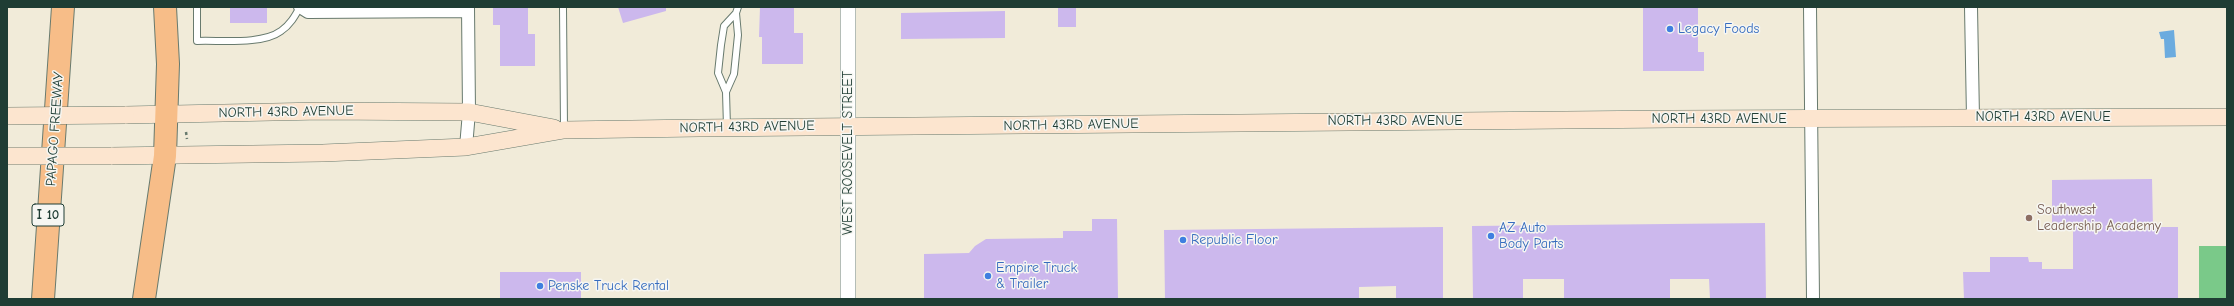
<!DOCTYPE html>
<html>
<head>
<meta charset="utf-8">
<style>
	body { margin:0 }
	#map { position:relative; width:2234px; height:306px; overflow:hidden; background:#f1ebd9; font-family:"Comic Neue",sans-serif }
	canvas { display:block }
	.frame { position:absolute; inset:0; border:8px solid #1f3d34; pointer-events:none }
</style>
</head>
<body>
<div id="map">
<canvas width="2234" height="306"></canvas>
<div class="frame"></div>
</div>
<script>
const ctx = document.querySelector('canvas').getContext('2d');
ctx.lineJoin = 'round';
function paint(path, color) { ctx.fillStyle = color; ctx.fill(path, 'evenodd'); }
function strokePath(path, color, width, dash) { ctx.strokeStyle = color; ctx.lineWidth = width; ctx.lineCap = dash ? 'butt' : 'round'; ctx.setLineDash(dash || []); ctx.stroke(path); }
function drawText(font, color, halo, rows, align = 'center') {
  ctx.font = font + ' "Comic Neue",sans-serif'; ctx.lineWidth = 3; ctx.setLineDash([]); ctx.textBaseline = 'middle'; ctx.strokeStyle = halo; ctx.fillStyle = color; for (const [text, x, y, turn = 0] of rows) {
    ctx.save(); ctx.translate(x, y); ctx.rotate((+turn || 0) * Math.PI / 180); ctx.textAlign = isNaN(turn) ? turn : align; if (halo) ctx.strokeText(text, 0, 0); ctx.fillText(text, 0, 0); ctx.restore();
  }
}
paint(new Path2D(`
	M2199,246H2227V299H2199Z`), '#7ac989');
paint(new Path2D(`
	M2174,30L2176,57L2165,58L2164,39H2161L2159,32Z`), '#6babdf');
paint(new Path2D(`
	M230,7H267V23H230Z
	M493,7H528V34H535V66H500V25H493Z
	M618,7H666V11L623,23Z
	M760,7H794V33H803V64H762V37H759Z
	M1058,7H1076V27H1058Z
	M1643,7H1698V52H1704V71H1643Z
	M1005,11V38L901,39V13Z
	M2152,179L2153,227H2178V299H1964L1963,272H1990V257H2028L2029,262H2042V269H2073V226H2052V180Z
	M1092,219H1117L1118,299H924V254L969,253L975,246L986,239L1063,238V231H1092Z
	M1765,223L1766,299H1710L1709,279H1670V299H1564V279H1523V299H1473L1472,226Z
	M1443,227V299H1396V286L1359,287V299H1165L1164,230Z
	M500,272H581V299H500Z`), '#ccb8ed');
const service = new Path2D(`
	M197,7V41C221,40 262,45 281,31C290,25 295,16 300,7
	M563,7L564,129
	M726,92L718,73L721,45L724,26L736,13
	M727,127L726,92L734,74L738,35L736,13L738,7`);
const minor = new Path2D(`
	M300,7L308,12L468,11
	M1810,7L1813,299
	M1971,7L1973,118
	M466,147L469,112L468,7`);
const tertiary = new Path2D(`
	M848,299V7`);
const secondary = new Path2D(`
	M125,115L322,111L469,112L554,128
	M111,156L323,153L466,147L564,130L699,128L1674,119L2227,117`);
const motorway = new Path2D(`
	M43,299L63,7
	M144,299L165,156L168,64L165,7`);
strokePath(service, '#687a6e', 8);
strokePath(minor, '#687a6e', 14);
strokePath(tertiary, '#687a6e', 16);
strokePath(secondary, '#687a6e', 18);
strokePath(motorway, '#687a6e', 24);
strokePath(new Path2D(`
	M186,132L187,139`), '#687a6e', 2.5, [3, 3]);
strokePath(service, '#fff', 6);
strokePath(minor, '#fff', 12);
strokePath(tertiary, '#fff', 15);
strokePath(secondary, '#fce5cf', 17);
strokePath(motorway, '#f7bd88', 22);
const secondaryBridge = new Path2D(`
	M7,116L125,115
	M7,156H111`);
strokePath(secondaryBridge, '#687a6e', 18, []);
strokePath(secondaryBridge, '#fce5cf', 17);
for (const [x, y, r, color] of [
	[1670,29,4,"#3f7fe0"],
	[2029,218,4,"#8d6e63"],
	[1491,236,4,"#3f7fe0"],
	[1183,240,4,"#3f7fe0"],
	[988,276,4,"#3f7fe0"],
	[540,286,4,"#3f7fe0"]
]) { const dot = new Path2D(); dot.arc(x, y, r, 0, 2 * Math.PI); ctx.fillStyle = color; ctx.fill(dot); strokePath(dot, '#f6f6f2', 1.5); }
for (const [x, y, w] of [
	[48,215,32]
]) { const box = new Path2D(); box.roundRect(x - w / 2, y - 11, w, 22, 3); ctx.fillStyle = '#f6f6f2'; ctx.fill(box); strokePath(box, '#1f3d34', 1); }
drawText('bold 13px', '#1f3d34', null, [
	["I 10",48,215]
]);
drawText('14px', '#366cbe', '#f6f6f2', [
	["Legacy Foods",1678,29],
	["AZ Auto",1499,228],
	["Body Parts",1499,244],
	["Republic Floor",1191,240],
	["Empire Truck",996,268],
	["& Trailer",996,284],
	["Penske Truck Rental",548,286]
], 'left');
drawText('14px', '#1f3d34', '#f6f6f2', [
	["NORTH 43RD AVENUE",286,112,-1],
	["NORTH 43RD AVENUE",2043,117],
	["NORTH 43RD AVENUE",1719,119],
	["NORTH 43RD AVENUE",1395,121],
	["NORTH 43RD AVENUE",1071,125,-1],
	["NORTH 43RD AVENUE",747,127,-1],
	["PAPAGO FREEWAY",55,129,-86],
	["WEST ROOSEVELT STREET",848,153,-90]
]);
drawText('14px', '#785e54', '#f6f6f2', [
	["Southwest",2037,210],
	["Leadership Academy",2037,226]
], 'left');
</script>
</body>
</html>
